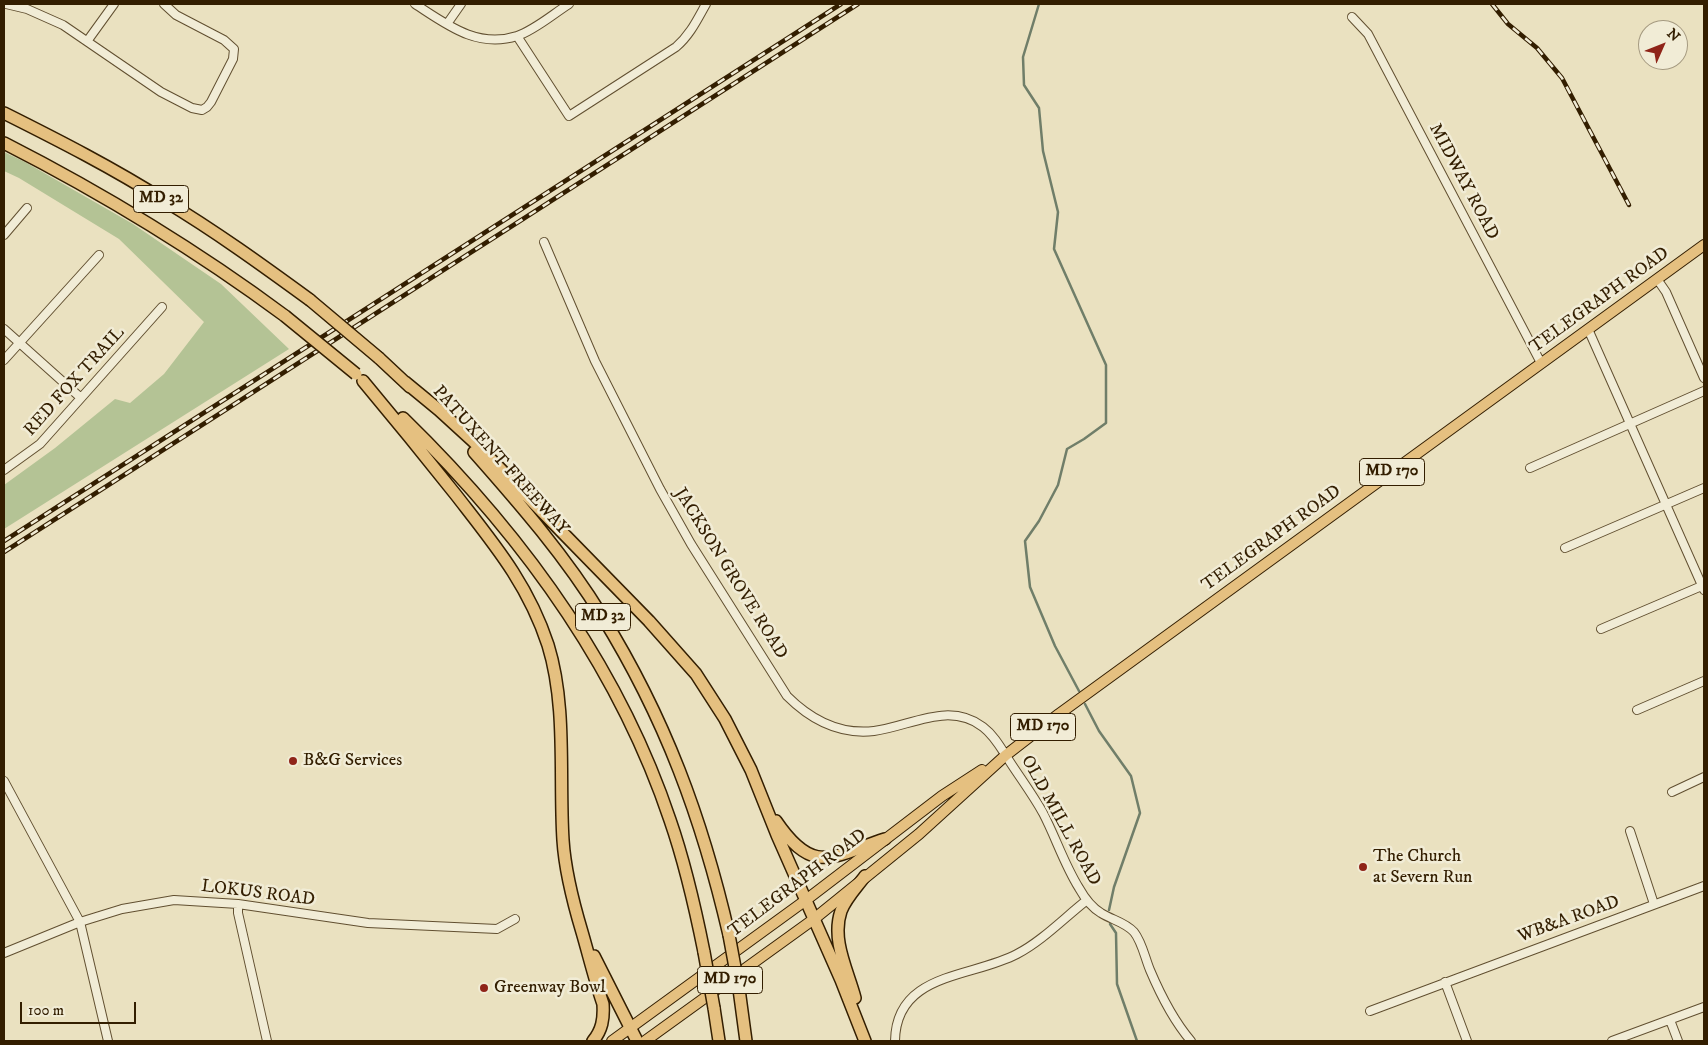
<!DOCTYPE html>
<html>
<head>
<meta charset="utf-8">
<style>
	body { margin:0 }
	#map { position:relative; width:1708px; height:1045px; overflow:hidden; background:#eae1c0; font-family:"IM FELL DW Pica",serif }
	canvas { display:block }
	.frame { position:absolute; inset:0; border:5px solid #331e00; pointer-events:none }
	.north { position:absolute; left:1638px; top:20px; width:50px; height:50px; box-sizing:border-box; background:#f1ecd6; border:1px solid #a59a80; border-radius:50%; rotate:46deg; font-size:14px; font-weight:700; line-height:20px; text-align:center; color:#331e00 }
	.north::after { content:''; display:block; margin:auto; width:18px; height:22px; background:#8f2418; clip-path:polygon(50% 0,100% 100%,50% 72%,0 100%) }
	.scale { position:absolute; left:20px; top:1002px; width:116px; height:22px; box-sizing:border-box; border:2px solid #331e00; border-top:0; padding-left:6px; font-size:15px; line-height:18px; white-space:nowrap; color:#331e00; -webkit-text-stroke:4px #f1ecd6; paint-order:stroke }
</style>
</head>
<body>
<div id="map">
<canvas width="1708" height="1045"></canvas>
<div class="frame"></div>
<div class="north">N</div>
<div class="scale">100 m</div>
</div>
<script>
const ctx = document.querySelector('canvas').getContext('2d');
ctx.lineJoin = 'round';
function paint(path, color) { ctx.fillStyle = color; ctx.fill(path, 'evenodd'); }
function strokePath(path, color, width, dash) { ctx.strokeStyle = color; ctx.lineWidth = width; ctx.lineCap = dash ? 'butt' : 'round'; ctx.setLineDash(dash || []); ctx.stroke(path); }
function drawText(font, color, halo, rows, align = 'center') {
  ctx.font = font + ' "IM FELL DW Pica",serif'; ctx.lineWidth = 5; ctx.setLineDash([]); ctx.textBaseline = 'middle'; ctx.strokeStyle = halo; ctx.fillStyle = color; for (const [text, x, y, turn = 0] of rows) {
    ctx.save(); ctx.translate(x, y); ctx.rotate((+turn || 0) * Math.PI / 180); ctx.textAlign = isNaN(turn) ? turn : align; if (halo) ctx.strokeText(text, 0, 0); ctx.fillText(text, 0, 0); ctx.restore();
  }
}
paint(new Path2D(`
	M4,152L25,162L133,224L221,284L289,349L4,529V485L55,448L115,399L130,403L164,374L204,322L119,239L19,178L4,171Z`), '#b4c395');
strokePath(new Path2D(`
	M1039,4L1023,57L1024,85L1039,108L1043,151L1058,212L1054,249L1106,365V423L1084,439L1067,449L1058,485L1039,521L1025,541L1030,587L1055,646L1079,691
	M1085,704L1099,731L1131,776L1140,813L1114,887L1109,910
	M1110,924L1116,933L1117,984L1137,1041`), '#707e69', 2.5);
const minor = new Path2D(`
	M6,4L27,9L63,25L161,92L192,108L202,110L207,107L211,102L233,59L234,49L224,40L176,15L164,4
	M415,4C446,24 477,49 517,36C535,30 553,14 569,4
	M1352,17L1368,34L1541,363
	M447,24L461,4
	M517,36L569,116L676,47C690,35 697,20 706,4
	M88,40L114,4
	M4,235L27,208
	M544,242L595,361L660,489L691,544L787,696C811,720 839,735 874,731C911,726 949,701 983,727C995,736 1002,750 1010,762C1021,779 1033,795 1043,813C1056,838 1064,864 1079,888C1084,897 1091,907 1101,913C1112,920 1125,922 1134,932C1142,942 1145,958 1150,970C1161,996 1173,1020 1191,1041
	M1657,279L1666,292L1704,378
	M4,329L81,398
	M1588,329L1704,590
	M4,360L99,255
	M1530,468L1704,391
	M4,470L40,444L162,307
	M1565,548L1704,488
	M1601,629L1704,585
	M1637,710L1704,681
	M4,781L80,922L108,1041
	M1672,792L1704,777
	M1630,831L1654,904
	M238,904V913L267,1041
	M4,953L80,922L122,909L174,900L238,904L368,923L497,929L515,919
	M1445,982L1467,1041
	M1370,1011L1704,886
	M1670,1020L1678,1041
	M895,1041C896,972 972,978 1017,954C1042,941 1064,918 1087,900
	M1612,1041L1704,1007`);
const major = new Path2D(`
	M612,1041L806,900L942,796L982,770
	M645,1041L814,919L919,834L1006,755L1059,714L1704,245`);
const highway = new Path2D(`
	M4,113C58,140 113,168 165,201C215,231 262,265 310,300
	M4,143C102,193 196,250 285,316
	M379,358L410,387
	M363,381C394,418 425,456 456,495C494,544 528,584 548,645C567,706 559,777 563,840C565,872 573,902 582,932C589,956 595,981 603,1004C604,1019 602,1030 593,1041
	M405,382L439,410L474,442L649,621L696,674L725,719L751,770L777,835L841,980L865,1041
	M403,418C519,531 618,665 670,820C685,863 695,907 704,952
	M474,452C520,504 566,557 602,616C665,718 702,818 729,935
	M776,821C814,877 833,856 885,839
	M594,956L637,1041
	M739,989L746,1041
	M855,998C848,971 831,940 841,911C846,898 857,887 865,876
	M714,1008L719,1041`);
strokePath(minor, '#614f30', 10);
strokePath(major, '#331e00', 12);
strokePath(highway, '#331e00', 14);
strokePath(minor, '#f1ecd6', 8);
strokePath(major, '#e5c080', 10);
strokePath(highway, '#e5c080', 11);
const rail = new Path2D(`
	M1492,4L1508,24L1537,48L1562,78L1629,205
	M4,541L841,4
	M4,552L858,4`);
strokePath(rail, '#331e00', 4.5);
strokePath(rail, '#f1ecd6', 2.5, [8]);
const highwayBridge = new Path2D(`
	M310,300L379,358
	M285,316L356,374
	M729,935L739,989
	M704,952L714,1008`);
strokePath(highwayBridge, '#331e00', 14, []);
strokePath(highwayBridge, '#e5c080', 11);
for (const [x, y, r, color] of [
	[293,761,5,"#8f2418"],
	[1363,867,5,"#8f2418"],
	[484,988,5,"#8f2418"]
]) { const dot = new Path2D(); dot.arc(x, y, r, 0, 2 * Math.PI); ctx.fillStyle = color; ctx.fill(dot); strokePath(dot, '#f1ecd6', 2); }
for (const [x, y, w] of [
	[161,199,55],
	[1392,472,65],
	[603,617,55],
	[1043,727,65],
	[730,980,65]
]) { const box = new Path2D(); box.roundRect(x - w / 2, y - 13.5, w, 27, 4); ctx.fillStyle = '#f1ecd6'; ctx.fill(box); strokePath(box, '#331e00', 1); }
drawText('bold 16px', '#331e00', null, [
	["MD 32",161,199],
	["MD 170",1392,472],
	["MD 32",603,617],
	["MD 170",1043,727],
	["MD 170",730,980]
]);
drawText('18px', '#331e00', '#f1ecd6', [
	["MIDWAY ROAD",1463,182,62],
	["TELEGRAPH ROAD",1600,301,-36],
	["RED FOX TRAIL",75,382,-48],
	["PATUXENT FREEWAY",500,461,48],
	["TELEGRAPH ROAD",1272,539,-36],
	["JACKSON GROVE ROAD",730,574,58],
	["OLD MILL ROAD",1060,821,61],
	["TELEGRAPH ROAD",798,884,-37],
	["LOKUS ROAD",258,894,7],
	["WB&A ROAD",1569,920,-20]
]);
drawText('18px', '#331e00', '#f1ecd6', [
	["B&G Services",303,761],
	["The Church",1373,857],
	["at Severn Run",1373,878],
	["Greenway Bowl",494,988]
], 'left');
</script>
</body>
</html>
